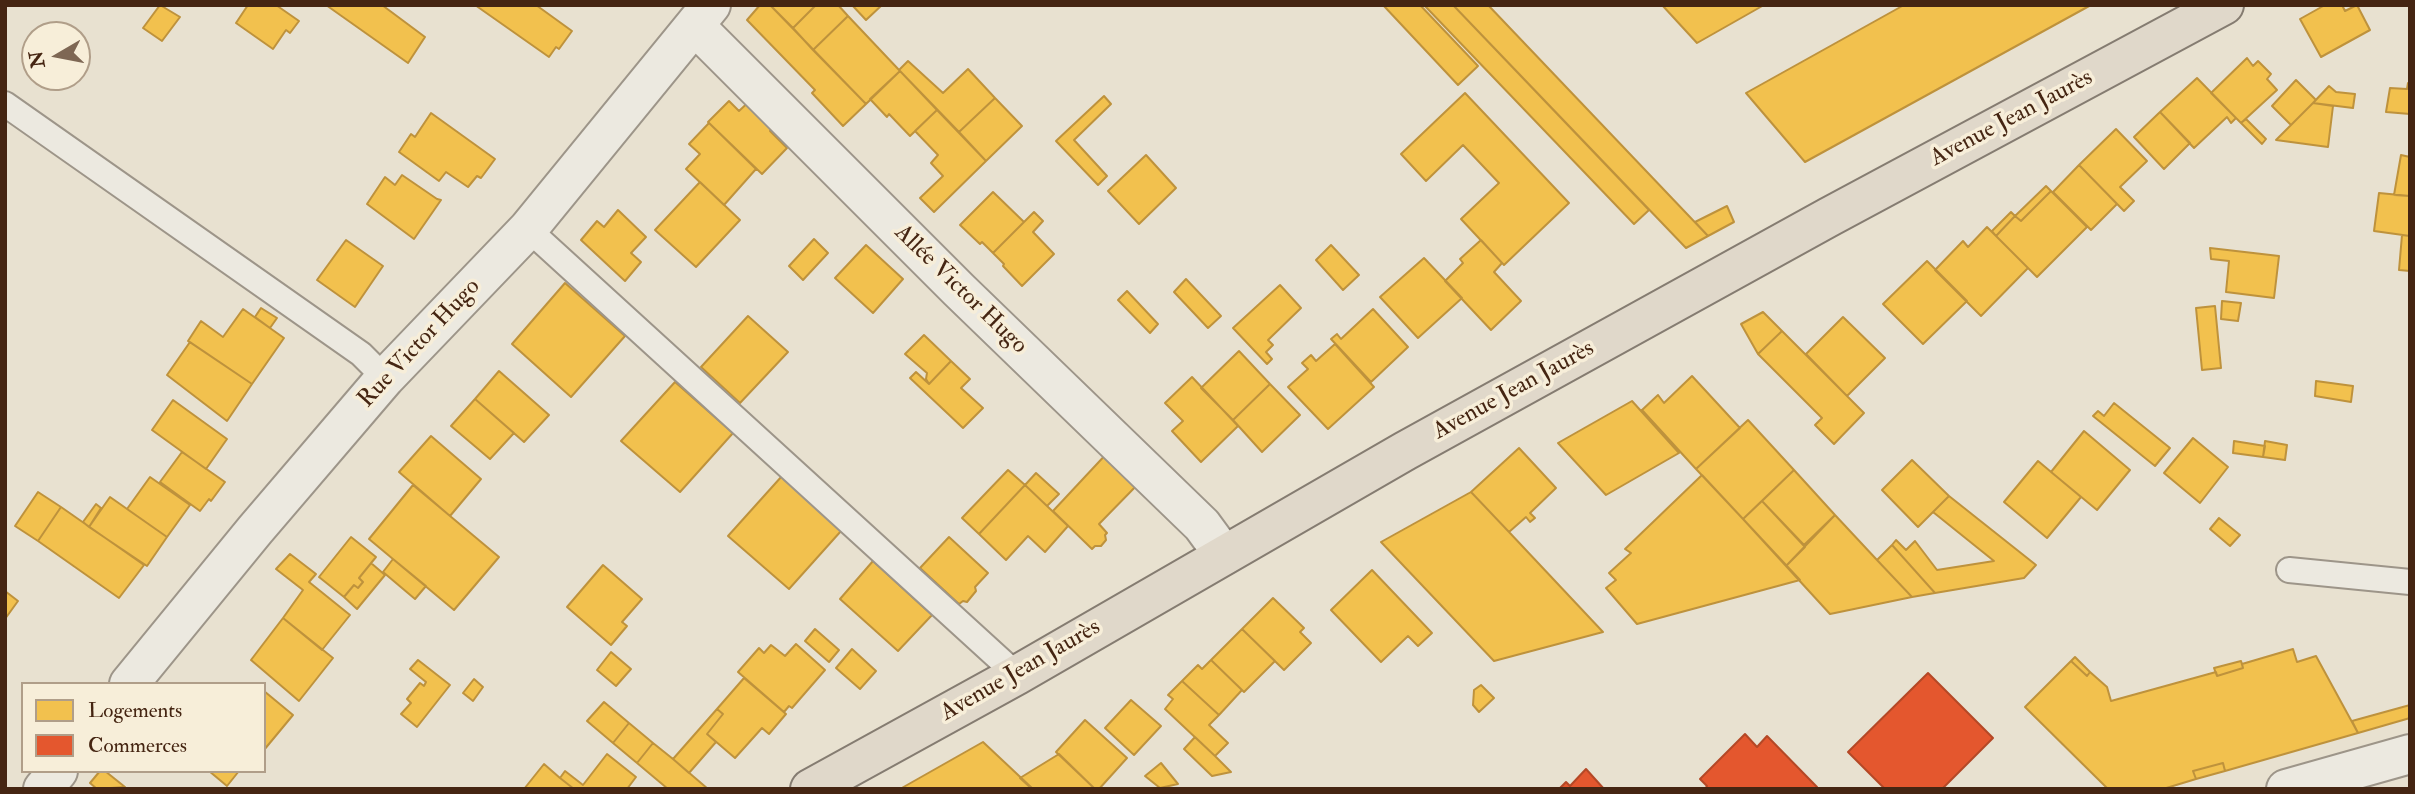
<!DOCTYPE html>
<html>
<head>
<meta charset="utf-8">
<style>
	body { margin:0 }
	#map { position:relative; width:2415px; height:794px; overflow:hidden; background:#e8e1d0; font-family:"IM FELL Double Pica",serif }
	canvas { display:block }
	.frame { position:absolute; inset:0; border:7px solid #452512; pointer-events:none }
	.legend { position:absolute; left:21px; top:682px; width:245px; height:91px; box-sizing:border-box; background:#f7eed9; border:2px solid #b09e89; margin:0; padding:9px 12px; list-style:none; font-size:21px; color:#452512 }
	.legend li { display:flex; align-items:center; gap:14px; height:35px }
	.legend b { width:35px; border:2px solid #b09e89 }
	.north { position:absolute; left:21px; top:21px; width:70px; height:70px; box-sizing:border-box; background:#f7eed9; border:2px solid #b09e89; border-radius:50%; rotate:260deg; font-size:19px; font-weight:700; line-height:28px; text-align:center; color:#452512 }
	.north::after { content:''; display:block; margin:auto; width:24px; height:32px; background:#7e6754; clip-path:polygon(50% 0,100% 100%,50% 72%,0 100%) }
</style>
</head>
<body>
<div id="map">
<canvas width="2415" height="794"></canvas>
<div class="frame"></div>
<ul class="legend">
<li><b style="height:19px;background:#f2c14e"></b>Logements</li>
<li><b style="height:19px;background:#e4572e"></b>Commerces</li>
</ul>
<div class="north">N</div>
</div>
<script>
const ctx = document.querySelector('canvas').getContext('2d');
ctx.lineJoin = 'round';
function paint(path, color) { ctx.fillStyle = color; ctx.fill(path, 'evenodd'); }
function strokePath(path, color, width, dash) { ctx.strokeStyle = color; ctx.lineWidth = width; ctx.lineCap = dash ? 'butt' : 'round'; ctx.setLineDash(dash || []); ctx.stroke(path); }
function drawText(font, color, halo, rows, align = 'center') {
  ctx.font = font + ' "IM FELL Double Pica",serif'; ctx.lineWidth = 7; ctx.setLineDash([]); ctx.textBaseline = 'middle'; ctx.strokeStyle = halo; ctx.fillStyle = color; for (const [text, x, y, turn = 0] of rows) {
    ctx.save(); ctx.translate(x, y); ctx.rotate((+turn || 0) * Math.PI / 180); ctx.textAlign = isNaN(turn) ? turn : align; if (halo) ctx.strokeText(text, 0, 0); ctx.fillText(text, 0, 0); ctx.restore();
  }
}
const homes = new Path2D(`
	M160,5L180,17L162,41L143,28Z
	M248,5H276L299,21L290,33L286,30L273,49L236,23Z
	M326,5H382L425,37L408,63Z
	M475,5H536L572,31L559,49L556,47L549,57Z
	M760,5H770L866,104L843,126L812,93L815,90L747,20Z
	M770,5H816L793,28Z
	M816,5H838L848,16L813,50L793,28Z
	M852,5H882L866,20Z
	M1383,5H1420L1478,66L1458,85Z
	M1424,5H1453L1649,210L1634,224Z
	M1453,5H1488L1708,236L1686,248Z
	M1662,5H1764L1697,43Z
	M1904,5H2091L1805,162L1746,93Z
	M2325,5H2342L2345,11L2357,5L2370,30L2321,57L2300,19Z
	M848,16L900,71L866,104L813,50Z
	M2247,58L2253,66L2258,61L2271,74L2267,79L2277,90L2241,123L2211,93Z
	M908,61L943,93L968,69L995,98L959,132L899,70Z
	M900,71L937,110L910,136L889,114L887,117L870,99Z
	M2197,78L2236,118L2231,123L2227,117L2194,148L2160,112Z
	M2296,80L2316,100L2291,125L2272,106Z
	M2408,83H2410V114L2386,112L2390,88L2407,89Z
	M2329,86L2336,92L2355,94L2353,108L2313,103Z
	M1465,93L1569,203L1504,265L1461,219L1499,183L1463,145L1426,181L1401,154Z
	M755,96L780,120L770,131L787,148L762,174L708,122L729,101L739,111Z
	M1104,96L1111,104L1074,140L1107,176L1098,185L1056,141Z
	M995,98L1022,126L986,161L959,132Z
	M2313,103L2333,106L2328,147L2276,140Z
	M937,110L986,161L934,212L920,198L943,176L931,163L938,155L915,131Z
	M2160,112L2190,143L2164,169L2134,137Z
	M431,113L495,159L481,178L477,176L468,187L446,172L439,181L399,152L411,134L415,137Z
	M2246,119L2266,139L2262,144L2241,123Z
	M709,123L756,169L724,205L686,169L700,154L689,144Z
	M2116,129L2147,161L2120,187L2134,201L2124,211L2079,165Z
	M1146,155L1176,188L1139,224L1108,191Z
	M2401,155L2410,157V196L2394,195Z
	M2079,165L2117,204L2091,230L2053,192Z
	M402,175L437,199L441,200L414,239L367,204L385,177L395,185Z
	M700,182L740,220L696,267L655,230Z
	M2046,186L2051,191L2021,221L2015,216Z
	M2051,191L2087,227L2037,277L1996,236L2015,216L2021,221Z
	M993,192L1024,222L993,253L982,242L980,244L960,225Z
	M2379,193L2410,196V236L2374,231Z
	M1727,206L1734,222L1708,236L1695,222Z
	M618,210L646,237L631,253L641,262L625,281L581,240L597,221L604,227Z
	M1034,212L1043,221L1033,232L1054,254L1022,286L1003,266L1004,264L993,253Z
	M2011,212L2015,216L1996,236L1992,231Z
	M1987,227L2028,268L1981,316L1935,270L1963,241L1968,247Z
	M2402,235L2410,236V271L2399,270Z
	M814,239L828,253L803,280L789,266Z
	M346,240L383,266L355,307L317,280Z
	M1481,240L1502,263L1494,272L1521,301L1491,330L1445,281L1463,263L1460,259Z
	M866,245L903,279L873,313L835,278Z
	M1331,245L1359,275L1343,290L1316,260Z
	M2210,248L2279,256L2274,298L2226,292L2229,261L2211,259Z
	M1424,258L1462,298L1418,338L1380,297Z
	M1927,261L1967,301L1923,344L1883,304Z
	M1186,279L1221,316L1208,328L1174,292Z
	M565,283L625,336L571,397L512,344Z
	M1280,285L1301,308L1268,340L1273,345L1266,352L1272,359L1267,364L1233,328Z
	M1127,291L1158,324L1150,333L1118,300Z
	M2222,301L2241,303L2238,321L2221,319Z
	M2215,306L2221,368L2202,370L2196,308Z
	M261,308L277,318L270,328L255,317Z
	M243,309L284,338L252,384L188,341L201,321L223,337Z
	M1373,309L1408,347L1371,382L1331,339L1337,334L1341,339Z
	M1763,312L1782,331L1758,354L1741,324Z
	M748,316L788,352L740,403L701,367Z
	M1843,317L1885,358L1847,396L1806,354Z
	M1782,331L1864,413L1834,444L1815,425L1822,418L1758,354Z
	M924,335L951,361L929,384L926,379L927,373L905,354Z
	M190,342L252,384L227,421L167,375Z
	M1335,344L1374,387L1328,429L1288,387L1308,369L1302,363L1311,355L1316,361Z
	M1239,351L1270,384L1233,420L1201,388Z
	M951,361L970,379L961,388L983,408L963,428L910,378L916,372L929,384Z
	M499,371L549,415L524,442L475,399Z
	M1692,376L1740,428L1696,469L1642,410L1658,395L1664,403Z
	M1192,377L1238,426L1201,462L1172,431L1183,421L1165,403Z
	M2316,381L2353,386L2351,402L2315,396Z
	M675,382L733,433L680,492L621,441Z
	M1270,384L1300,415L1262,452L1233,420Z
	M475,399L514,433L490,459L451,426Z
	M173,400L227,439L206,469L152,430Z
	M1632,401L1679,453L1606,495L1558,443Z
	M2114,403L2170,448L2155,466L2093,416L2098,411L2104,416Z
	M1748,420L1794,470L1743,519L1696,469Z
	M2084,431L2130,470L2097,510L2051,472Z
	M431,436L481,479L450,516L399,472Z
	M2193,438L2228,467L2200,503L2164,473Z
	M2234,441L2265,446L2263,457L2233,453Z
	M2265,441L2287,445L2285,460L2263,457Z
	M1519,448L1556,488L1530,513L1535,518L1530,522L1526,517L1509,532L1471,492Z
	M1110,450L1141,481L1099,524L1107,533L1105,535L1106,540L1101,546H1095L1092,549L1053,511Z
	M182,452L225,482L211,501L209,499L200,511L160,482Z
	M1912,460L1949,496L1918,527L1882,490Z
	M2038,461L2081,497L2047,538L2004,502Z
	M1008,470L1025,485L979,534L962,518Z
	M1794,470L1835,515L1804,545L1762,501Z
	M1036,473L1059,494L1047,506L1025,485Z
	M1702,475L1800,580L1637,624L1606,588L1616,580L1609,573L1631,553L1625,549Z
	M782,476L841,531L789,589L728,536Z
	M150,477L190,505L167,537L127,509Z
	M413,485L499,557L454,610L369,539Z
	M1025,485L1068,526L1045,552L1028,536L1006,560L979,534Z
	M38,492L61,507L38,541L15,526Z
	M1471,492L1509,532L1603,632L1494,661L1381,542Z
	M1949,496L2036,565L2024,578L1935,593L1892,545L1896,540L1906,550L1915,541L1937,570L1994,561L1933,512Z
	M110,497L167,537L147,566L89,527Z
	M1762,501L1805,547L1786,566L1743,519Z
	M96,504L101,508L89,527L83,522Z
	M61,507L144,565L119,598L38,541Z
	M1835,515L1877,560L1912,597L1830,614L1786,566Z
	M2219,518L2240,535L2230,546L2210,529Z
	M351,537L376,557L359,578L363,582L358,588L354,585L344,597L319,577Z
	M949,537L988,573L975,587L976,591L967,602L963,601L959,604L920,568Z
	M1892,545L1935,593L1912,597L1877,560Z
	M290,554L316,574L309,582L350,615L322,650L283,618L303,590L276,569Z
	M393,559L426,586L415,599L383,572Z
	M873,561L932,615L898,651L840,599Z
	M371,563L385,575L357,609L344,597L354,585L358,588L363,582L359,578Z
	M603,565L642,599L622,622L627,626L611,645L567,607Z
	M1372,570L1432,633L1418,646L1408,636L1381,662L1331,610Z
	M5,591L18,601L5,619Z
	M1273,598L1304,628L1300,632L1311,643L1284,670L1242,629Z
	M283,618L333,658L299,701L251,660Z
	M815,629L839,650L829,662L805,641Z
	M1242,629L1275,661L1244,692L1211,660Z
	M796,644L825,670L792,708L789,706L784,712L738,672L759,648L764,653L771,645L785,656Z
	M852,649L876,671L860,689L836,668Z
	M2293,649L2297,662L2316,656L2358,733L2225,771L2223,763L2193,771L2196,779L2163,789H2108L2025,707L2071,661L2087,676L2090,672L2107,687L2111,701L2216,672L2217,676L2243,668L2242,664Z
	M611,652L631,669L616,686L597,670Z
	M2075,657L2090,672L2087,676L2071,661Z
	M418,660L450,685L417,727L401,714L411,703L407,699L420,683L424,686L426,682L410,669Z
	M1211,660L1242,690L1219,715L1182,681L1198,665L1202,669Z
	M2241,661L2243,668L2217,676L2214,668Z
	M744,678L786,714L769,734L762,728L735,758L707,734L723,714L717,709Z
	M474,679L483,687L473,701L463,693Z
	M1182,681L1219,715L1209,725L1228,743L1215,756L1165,709L1173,699L1168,695Z
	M1481,685L1494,698L1479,712L1473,705L1474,690Z
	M264,691L293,715L264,750Z
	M1131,700L1161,726L1134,755L1105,728Z
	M604,702L629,723L613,743L587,721Z
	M2410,705V718L2358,733L2352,721Z
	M717,709L723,714L707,734L716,742L689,773L673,759Z
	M1085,720L1127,758L1099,789H1095L1056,752Z
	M629,723L653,743L637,763L613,743Z
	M1195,737L1215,756L1231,772L1212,776L1184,749Z
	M983,742L1033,789H900Z
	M653,743L673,759L708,789H668L637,763Z
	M607,754L636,777L627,789H574L560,778L565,771L583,785Z
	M1059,754L1095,789H1032L1020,778Z
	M1161,763L1178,784L1160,788L1145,776Z
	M2223,763L2225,771L2196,779L2193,771Z
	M544,764L560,778L574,789H524Z
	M100,771H105L125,787L97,789L90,783Z
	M209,771H239L227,786Z`);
paint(homes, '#f2c14e');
strokePath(homes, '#be923c', 2);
const shops = new Path2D(`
	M1928,673L1993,738L1942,789H1885L1848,752Z
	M1745,734L1757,747L1767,736L1817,787L1814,789H1705L1707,786L1700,779Z
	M1586,769L1604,789H1559L1566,782L1570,786Z`);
paint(shops, '#e4572e');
strokePath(shops, '#b44826', 2);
const lane = new Path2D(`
	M5,104L361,354L385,378
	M528,229L1017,675
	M2289,570L2410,582`);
const street = new Path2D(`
	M695,26L959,290L1202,525L1224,555
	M129,684L255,530L385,378L528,229L711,5
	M43,789L58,771
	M2286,789L2410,754`);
const primary = new Path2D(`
	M810,789L1017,675L1405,451L1829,217L2224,5`);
strokePath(lane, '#9d9589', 28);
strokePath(street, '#9d9589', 42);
strokePath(primary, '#857c71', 42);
strokePath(lane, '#ece9e0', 24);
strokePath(street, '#ece9e0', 38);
strokePath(primary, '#e0d8ca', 38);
drawText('24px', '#452512', '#f7eed9', [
	["Avenue Jean Jaurès",2012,119,-28],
	["Allée Victor Hugo",960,290,44],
	["Rue Victor Hugo",420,344,-47],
	["Avenue Jean Jaurès",1514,391,-29],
	["Avenue Jean Jaurès",1021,671,-30]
]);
</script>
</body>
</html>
